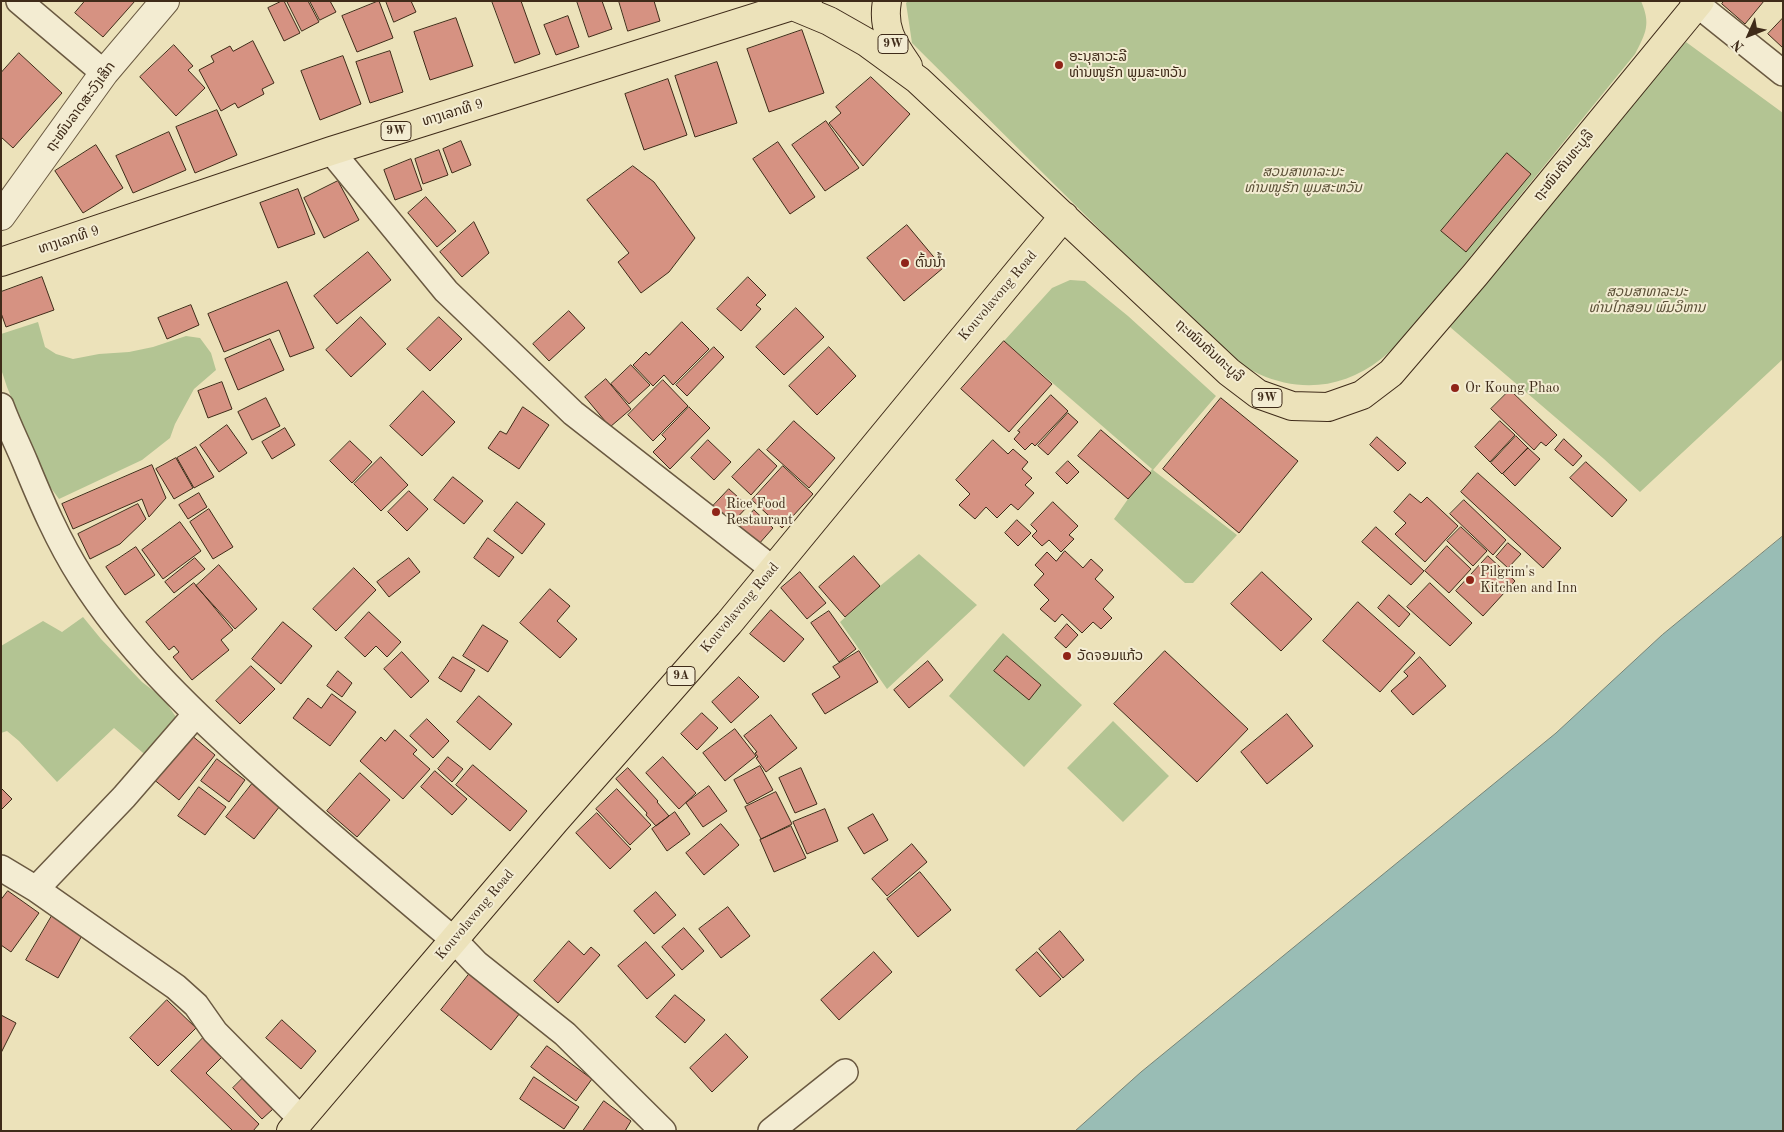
<!DOCTYPE html>
<html>
<head>
<meta charset="utf-8">
<style>
	body { margin:0 }
	#map { position:relative; width:1784px; height:1132px; overflow:hidden; background:#ece2ba; font-family:"Old Standard TT",serif }
	canvas { display:block }
	.frame { position:absolute; inset:0; border:2px solid #3f2b19; pointer-events:none }
	.north { position:absolute; left:1724px; top:10px; width:50px; height:50px; -webkit-text-stroke:4px #f3ecd2; paint-order:stroke; rotate:226deg; font-size:14px; font-weight:700; line-height:20px; text-align:center; color:#3f2b19 }
	.north::after { content:''; display:block; margin:auto; width:18px; height:22px; background:#3f2b19; clip-path:polygon(50% 0,100% 100%,50% 72%,0 100%) }
</style>
</head>
<body>
<div id="map">
<canvas width="1784" height="1132"></canvas>
<div class="frame"></div>
<div class="north">N</div>
</div>
<script>
const ctx = document.querySelector('canvas').getContext('2d');
ctx.lineJoin = 'round';
function paint(path, color) { ctx.fillStyle = color; ctx.fill(path, 'evenodd'); }
function strokePath(path, color, width, dash) { ctx.strokeStyle = color; ctx.lineWidth = width; ctx.lineCap = dash ? 'butt' : 'round'; ctx.setLineDash(dash || []); ctx.stroke(path); }
function drawText(font, color, halo, rows, align = 'center') {
  ctx.font = font + ' "Old Standard TT","Noto Sans Lao",serif'; ctx.lineWidth = 4; ctx.setLineDash([]); ctx.textBaseline = 'middle'; ctx.strokeStyle = halo; ctx.fillStyle = color; for (const [text, x, y, turn = 0] of rows) {
    ctx.save(); ctx.translate(x, y); ctx.rotate((+turn || 0) * Math.PI / 180); ctx.textAlign = isNaN(turn) ? turn : align; if (halo) ctx.strokeText(text, 0, 0); ctx.fillText(text, 0, 0); ctx.restore();
  }
}
paint(new Path2D(`
	M908,1H1641C1651,24 1646,33 1635,54L1411,330C1401,339 1392,351 1381,359C1344,388 1301,393 1259,374C1240,366 1223,349 1207,336L912,43L906,3Z
	M1686,42L1783,113V359L1640,492L1604,459L1450,327L1659,71Z
	M1070,280L1085,281L1128,316L1216,396L1153,470L1237,535L1193,583H1185L1114,519L1128,499L1152,469L1004,341L1052,288Z
	M38,322L45,347L56,354L73,359L99,354L129,352L153,347L186,336L200,338L211,353L216,370L194,389L175,424L170,438L142,460L59,499L45,480L7,387L1,369V334Z
	M919,554L977,605L887,689L840,622L880,586Z
	M83,617L101,639L142,682L163,698L176,717L178,726L149,758L114,728L57,782L19,741L7,731L1,733V646L43,621L62,632Z
	M1003,633L1082,705L1024,767L949,696ZM1007,656L1041,685L1029,699L995,671Z
	M1113,721L1169,776L1123,822L1067,768Z`), '#b3c493');
const water = new Path2D(`
	M1783,536V1131H1075L1141,1072L1556,733L1662,635Z`);
paint(water, '#99bdb5');
strokePath(water, '#758377', 1);
const building = new Path2D(`
	M85,1H135L103,37L75,13Z
	M282,1H284L300,33L284,41L268,8Z
	M287,1H308L319,22L302,31Z
	M310,1H330L336,12L320,20Z
	M379,1L393,38L357,52L342,16Z
	M386,1H411L416,12L394,22Z
	M492,1H521L540,54L515,63Z
	M577,1H602L612,29L589,37Z
	M619,1H654L660,21L628,31Z
	M1724,1H1764L1745,24L1722,4Z
	M568,16L579,47L556,55L544,25Z
	M456,18L473,66L430,80L414,32Z
	M1783,18V48L1768,34Z
	M802,30L824,93L769,112L747,49Z
	M253,41L274,83L262,89L264,94L238,108L235,103L221,111L199,70L214,62L211,56L230,46L233,51Z
	M174,45L193,66L188,70L205,88L176,116L140,77Z
	M390,51L403,92L370,103L356,62Z
	M19,53L62,93L13,148L1,137V73Z
	M343,56L361,104L320,120L301,71Z
	M717,62L737,123L695,137L675,76Z
	M871,77L910,114L863,166L829,123L841,113L836,107Z
	M668,79L687,135L644,150L625,94Z
	M217,110L237,155L195,173L176,127Z
	M826,121L859,168L825,191L792,145Z
	M169,132L186,170L133,193L116,156Z
	M461,141L471,165L452,173L443,149Z
	M778,142L815,197L790,214L753,159Z
	M96,145L123,188L83,213L55,171Z
	M439,150L448,175L423,184L415,159Z
	M1507,153L1531,174L1466,252L1441,231Z
	M411,159L422,190L395,200L384,170Z
	M633,166L654,182L695,238L669,272L641,293L618,262L629,253L587,200Z
	M338,181L359,220L324,238L304,198Z
	M298,189L315,234L278,248L260,203Z
	M426,197L456,231L437,247L408,213Z
	M474,222L489,253L462,277L440,252Z
	M907,225L943,268L904,301L867,258Z
	M368,252L391,280L337,324L314,296Z
	M42,277L54,310L6,327L1,313V292Z
	M748,277L766,295L756,305L761,309L741,331L717,309Z
	M287,282L314,348L290,357L279,330L224,352L208,314Z
	M191,305L199,325L167,339L158,318Z
	M796,308L824,337L784,375L756,347Z
	M569,311L585,328L549,361L533,344Z
	M361,317L386,344L351,377L326,350Z
	M439,317L462,339L430,371L407,349Z
	M682,322L709,349L673,385L664,375L653,386L633,365L646,352L649,355Z
	M270,339L284,370L238,390L225,359Z
	M1004,341L1052,384L1009,432L961,389Z
	M714,347L724,357L687,396L676,385Z
	M829,347L856,376L817,415L789,386Z
	M631,365L650,385L629,404L611,384Z
	M606,379L631,409L610,427L585,397Z
	M663,380L688,406L653,441L628,415Z
	M222,382L232,409L208,418L198,391Z
	M1510,390L1557,435L1546,446L1541,442L1534,450L1491,409Z
	M423,391L455,422L422,456L390,426Z
	M1051,395L1068,411L1035,446L1032,443L1025,450L1014,439L1020,432L1018,431Z
	M266,398L280,426L252,440L238,412Z
	M1221,398L1298,461L1239,533L1163,469Z
	M523,407L549,425L519,469L488,448L500,431L506,434Z
	M689,407L710,428L670,469L653,452L666,439L662,435Z
	M1068,413L1078,422L1048,455L1038,446Z
	M794,421L835,458L809,488L767,450Z
	M1500,421L1515,435L1490,462L1475,447Z
	M227,425L247,453L219,472L200,445Z
	M285,428L295,445L272,459L262,442Z
	M1101,430L1151,473L1128,499L1078,456Z
	M1516,436L1528,448L1502,474L1491,463Z
	M1377,437L1406,463L1398,471L1370,445Z
	M1564,439L1582,456L1573,466L1555,450Z
	M708,440L731,462L714,480L691,458Z
	M993,440L1008,454L1013,449L1028,462L1022,469L1032,478L1025,485L1034,493L1018,510L1011,504L997,518L986,507L975,519L959,505L970,494L956,480Z
	M350,441L372,462L352,483L330,461Z
	M196,447L214,477L194,488L177,458Z
	M1528,448L1540,459L1515,486L1503,474Z
	M759,449L777,466L751,495L732,477Z
	M381,457L408,485L381,511L354,484Z
	M176,458L193,488L174,499L156,469Z
	M1068,461L1079,472L1067,484L1056,473Z
	M1586,462L1627,500L1612,517L1570,478Z
	M152,465L166,498L149,517L142,499L73,529L62,504Z
	M783,466L813,494L782,528L752,500Z
	M1478,473L1561,548L1543,568L1461,492Z
	M453,477L483,501L464,524L434,500Z
	M729,489L748,506L732,523L713,506Z
	M409,491L428,509L407,531L388,512Z
	M199,493L207,507L188,519L179,505Z
	M1410,494L1421,503L1427,497L1458,526L1425,562L1395,534L1406,523L1394,512Z
	M1464,500L1506,540L1493,555L1450,514Z
	M517,502L545,524L522,554L494,531Z
	M1053,502L1078,526L1069,535L1074,539L1061,552L1049,540L1042,546L1032,536L1037,531L1031,525Z
	M138,504L146,519L120,544L90,559L78,534Z
	M209,509L233,547L213,559L190,522Z
	M754,510L773,528L758,545L739,528Z
	M1017,520L1031,533L1018,546L1005,533Z
	M180,522L201,551L163,579L142,550Z
	M1376,527L1424,571L1411,585L1362,542Z
	M1461,527L1487,551L1473,566L1447,541Z
	M488,538L514,557L499,577L474,558Z
	M1508,543L1521,554L1508,568L1496,557Z
	M1447,546L1471,569L1449,593L1425,571Z
	M136,547L155,575L125,595L106,567Z
	M1065,551L1083,568L1091,559L1103,570L1095,579L1114,597L1103,609L1112,618L1101,629L1093,622L1082,633L1062,614L1055,622L1040,609L1049,600L1034,585L1044,574L1035,565L1047,552L1056,561Z
	M854,556L880,586L845,617L819,587Z
	M1488,556L1515,581L1483,616L1456,591Z
	M195,558L205,569L174,593L165,582Z
	M409,558L420,572L389,597L377,582Z
	M219,565L257,609L235,629L196,586Z
	M354,568L376,590L336,631L313,609Z
	M800,572L826,603L807,619L781,588Z
	M1262,572L1312,619L1281,651L1231,604Z
	M194,583L233,630L221,640L229,650L192,680L173,657L179,652L174,646L169,650L146,622Z
	M1430,583L1472,623L1450,646L1407,607Z
	M550,589L570,606L557,621L577,639L560,658L520,623Z
	M1389,595L1410,614L1399,627L1378,608Z
	M1358,602L1415,653L1380,692L1323,641Z
	M771,610L804,639L784,662L750,634Z
	M829,611L856,649L839,662L811,623Z
	M369,612L401,642L387,657L376,646L365,657L345,638Z
	M283,622L312,646L281,684L252,659Z
	M1067,624L1078,635L1066,648L1055,638Z
	M483,625L508,641L488,672L463,656Z
	M859,651L878,682L825,714L812,694L840,677L833,667Z
	M1165,651L1248,729L1197,782L1114,704Z
	M402,652L429,681L411,698L384,669Z
	M1007,656L1041,685L1029,700L994,671Z
	M453,657L475,670L461,692L439,678Z
	M1420,657L1446,686L1413,715L1391,691L1408,676L1404,672Z
	M928,661L943,680L909,708L894,690Z
	M251,666L275,689L240,724L216,701Z
	M338,671L352,683L342,697L327,686Z
	M739,677L759,697L731,723L712,702Z
	M332,694L356,712L330,746L293,718L308,698L321,708Z
	M479,696L512,724L490,750L457,722Z
	M702,713L718,728L697,750L681,734Z
	M1287,714L1313,746L1267,784L1241,752Z
	M771,715L797,748L766,772L756,758L758,757L755,753L757,752L744,736Z
	M427,719L449,741L433,758L410,736Z
	M184,729L215,755L179,800L147,774Z
	M735,729L756,756L725,781L703,753Z
	M395,730L417,750L413,754L430,769L403,799L360,761L381,737L385,741Z
	M448,757L463,769L452,782L438,769Z
	M663,757L696,793L679,809L646,773Z
	M217,759L245,780L229,802L201,781Z
	M473,765L527,811L510,831L456,785Z
	M760,766L773,790L747,804L734,780Z
	M628,768L658,801L657,802L669,816L656,826L646,815L647,813L616,779Z
	M801,768L817,804L795,813L779,778Z
	M435,771L467,799L452,815L421,787Z
	M360,773L390,800L357,837L327,811Z
	M252,784L280,806L254,839L226,817Z
	M709,786L727,811L703,827L686,803Z
	M199,787L226,807L205,835L178,816Z
	M1,788L12,799L1,810Z
	M617,789L651,825L630,845L596,809Z
	M776,792L792,824L761,839L745,807Z
	M825,809L838,841L807,854L793,822Z
	M675,812L690,834L667,851L652,829Z
	M597,813L631,849L610,869L576,833Z
	M873,814L888,840L864,854L848,828Z
	M721,824L739,845L704,875L686,853Z
	M791,826L806,858L774,872L760,840Z
	M912,844L927,862L887,896L872,879Z
	M920,872L951,910L918,937L887,899Z
	M8,891L39,913L11,952L1,945V900Z
	M656,892L676,915L654,934L634,911Z
	M728,907L750,936L721,958L699,929Z
	M53,914L84,932L58,978L26,960Z
	M684,928L704,951L682,970L662,947Z
	M1060,931L1084,960L1063,978L1039,949Z
	M569,941L584,955L591,947L600,955L558,1003L534,981Z
	M646,942L675,975L647,999L618,966Z
	M874,952L892,972L839,1020L821,1000Z
	M1037,952L1061,979L1040,997L1016,970Z
	M470,973L520,1013L491,1050L441,1010Z
	M675,995L705,1020L685,1043L656,1017Z
	M167,1000L196,1028L158,1066L130,1038Z
	M1,1015L16,1023L1,1053Z
	M282,1020L316,1051L301,1069L266,1038Z
	M726,1034L748,1057L712,1092L690,1068Z
	M203,1038L222,1057L206,1073L259,1124L253,1131H233L171,1071Z
	M547,1046L592,1079L576,1101L531,1067Z
	M534,1077L579,1107L564,1129L520,1099Z
	M243,1078L273,1109L262,1119L233,1088Z
	M604,1101L631,1121L625,1131H583Z`);
paint(building, '#d69282');
strokePath(building, '#3f2b19', 1);
const minor = new Path2D(`
	M19,1L104,73
	M1693,1L1783,73
	M331,151L446,291L573,413L774,570
	M1,406C8,425 17,443 25,462C41,501 58,541 81,577C126,648 186,706 248,762C315,823 384,881 454,940L476,963L565,1034L663,1131
	M1,868L36,889L176,987L196,1005L215,1032L301,1119
	M36,889L124,797L196,714
	M771,1131L845,1072`);
const tertiary = new Path2D(`
	M1,216L104,73L165,1`);
const primary = new Path2D(`
	M887,1C882,29 893,44 908,66
	M793,6L829,21L866,42L918,80L1229,372L1258,394L1292,406L1328,407L1362,395L1391,373L1475,275L1700,1
	M1,262L331,151L808,1
	M291,1131L555,821L729,623L1064,216`);
strokePath(minor, '#6a5941', 28);
strokePath(tertiary, '#6a5941', 30);
strokePath(primary, '#3f2b19', 30);
strokePath(minor, '#f3ecd2', 25);
strokePath(tertiary, '#f3ecd2', 28);
strokePath(primary, '#ece2ba', 28);
for (const [x, y, r, color] of [
	[1059,65,5,"#8f2418"],
	[905,263,5,"#8f2418"],
	[1455,388,5,"#8f2418"],
	[716,512,5,"#8f2418"],
	[1470,580,5,"#8f2418"],
	[1067,656,5,"#8f2418"]
]) { const dot = new Path2D(); dot.arc(x, y, r, 0, 2 * Math.PI); ctx.fillStyle = color; ctx.fill(dot); strokePath(dot, '#f3ecd2', 2); }
for (const [x, y, w] of [
	[893,44,30],
	[396,131,30],
	[1267,398,30],
	[681,676,28]
]) { const box = new Path2D(); box.roundRect(x - w / 2, y - 9.5, w, 19, 4); ctx.fillStyle = '#f3ecd2'; ctx.fill(box); strokePath(box, '#3f2b19', 1); }
drawText('bold 12px', '#3f2b19', null, [
	["9W",893,44],
	["9W",396,131],
	["9W",1267,398],
	["9A",681,676]
]);
drawText('14px', '#3f2b19', '#f3ecd2', [
	["ອະນຸສາວະລີ",1069,57],
	["ທ່ານໜູຮັກ ພູມສະຫວັນ",1069,73],
	["ຕົ້ນນໍ້າ",915,263],
	["Or Koung Phao",1465,388],
	["Rice Food",726,504],
	["Restaurant",726,520],
	["Pilgrim's",1480,572],
	["Kitchen and Inn",1480,588],
	["ວັດຈອມແກ້ວ",1077,656]
], 'left');
drawText('14px', '#3f2b19', '#f3ecd2', [
	["ຖະໜົນລາດສະວົງເສິກ",81,107,-54],
	["ທາງເລກທີ 9",453,113,-17],
	["ຖະໜົນຄັນທະບູລີ",1564,166,-51],
	["ທາງເລກທີ 9",69,240,-18],
	["Kouvolavong Road",998,296,-50],
	["ຖະໜົນຄັນທະບູລີ",1209,351,42],
	["Kouvolavong Road",740,608,-50],
	["Kouvolavong Road",475,915,-50]
]);
drawText('italic 14px', '#5c5138', '#f3ecd2', [
	["ສວນສາທາລະນະ",1303,172],
	["ທ່ານໜູຮັກ ພູມສະຫວັນ",1303,188],
	["ສວນສາທາລະນະ",1647,292],
	["ທ່ານໄກສອນ ພົມວິຫານ",1647,308]
]);
</script>
</body>
</html>
